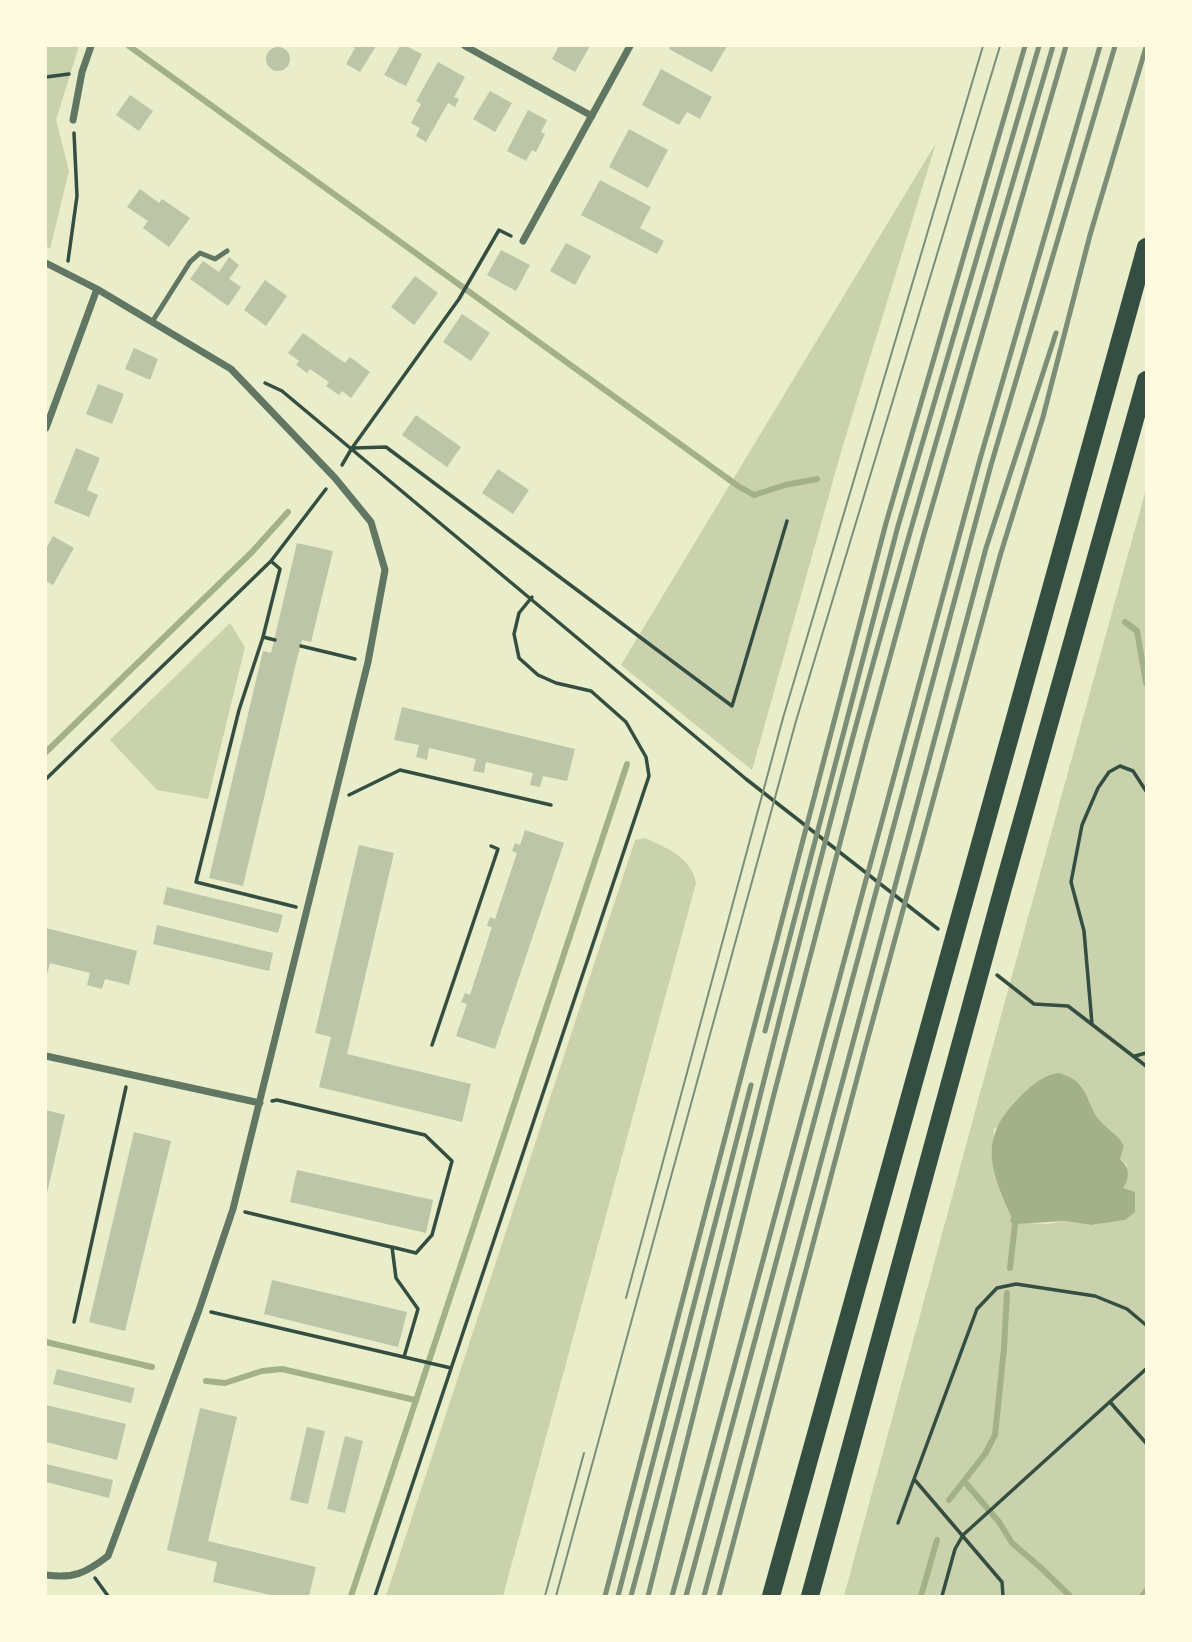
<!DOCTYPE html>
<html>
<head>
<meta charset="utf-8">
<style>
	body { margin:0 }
	#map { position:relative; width:1192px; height:1642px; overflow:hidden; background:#e9edc9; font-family:"Archivo Narrow",sans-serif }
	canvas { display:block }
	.frame { position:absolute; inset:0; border:47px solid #fefae0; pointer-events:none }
</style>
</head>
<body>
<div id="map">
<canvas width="1192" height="1642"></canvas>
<div class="frame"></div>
</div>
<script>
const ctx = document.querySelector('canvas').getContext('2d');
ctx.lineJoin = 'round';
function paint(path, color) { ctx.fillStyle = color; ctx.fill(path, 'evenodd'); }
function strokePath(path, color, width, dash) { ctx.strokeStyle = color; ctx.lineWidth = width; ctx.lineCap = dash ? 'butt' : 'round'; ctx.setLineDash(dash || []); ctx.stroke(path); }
paint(new Path2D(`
	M46,46H79L56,120L69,171L50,249L46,246Z
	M936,143L843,445L752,770L621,665Z
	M1146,489V1596H844L1008,990ZM1078,1083C1085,1094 1090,1107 1098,1118C1105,1128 1120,1136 1124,1146L1120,1159L1127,1165L1123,1188L1126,1190L1125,1220L1091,1225L1065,1221L1047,1224L1010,1222L1011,1216L992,1161L994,1129Z
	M230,623L245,647L208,799L157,790L110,740Z
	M645,838C667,848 691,857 696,883L503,1596H386L635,840Z`), '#cad2ad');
paint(new Path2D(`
	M1058,1073C1065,1075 1072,1077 1078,1083C1087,1092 1090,1107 1097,1117C1105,1128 1120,1136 1124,1146L1120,1159C1130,1168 1130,1177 1123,1188L1135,1192V1212L1125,1220L1091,1225L1065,1221L1015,1224L1010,1222L1011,1216C991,1170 978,1140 1017,1100C1028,1088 1041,1076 1058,1073Z`), '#a3b18a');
strokePath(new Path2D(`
	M129,46L738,486L754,495L785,485L817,479
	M1125,622L1137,631L1146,683
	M46,752L252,552L288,512
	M1010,1268L1015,1224
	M46,1342L152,1367
	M206,1381L225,1383L262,1371L282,1369L415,1400
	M964,1481L999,1522L1012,1543L1040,1567L1070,1596
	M949,1500L985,1454L995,1435L1004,1348L1007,1293
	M351,1596L627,764
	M921,1596L937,1540
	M1142,1596L1146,1591`), '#a3b18a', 6);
paint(new Path2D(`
	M350,46H376L360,72L346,64L355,48Z
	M400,46H406L422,54L406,86L384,75Z
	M559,46H590L575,72L552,59Z
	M670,46H727L712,72L669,49Z
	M266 59a12 12 0 1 1 24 0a12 12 0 1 1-24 0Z
	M438,62L465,77L454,97L459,99L455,107L448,103L426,142L416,136L420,128L411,123L421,104L416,101Z
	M661,69L712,97L700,119L687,112L679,125L642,105Z
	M490,91L512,103L495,132L473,119Z
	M130,95L153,111L139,131L116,115Z
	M528,110L547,120L541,132L545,134L536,152L532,150L526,161L507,151Z
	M629,129L668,150L648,188L609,167Z
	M600,180L651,207L640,228L664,241L657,254L581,215Z
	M140,189L159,203L162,199L190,218L169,247L143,228L148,221L127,207Z
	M566,243L591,256L575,285L550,271Z
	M501,250L530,265L516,291L487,275Z
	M229,257L239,265L229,279L241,287L228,306L190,279L203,261L219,272Z
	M415,276L438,293L414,325L391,307Z
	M265,280L287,296L266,326L244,310Z
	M462,314L490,333L471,361L443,342Z
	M303,333L345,363L350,357L370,372L351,398L342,391L339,395L326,386L329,382L310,369L307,373L296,365L299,361L288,353Z
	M134,348L158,359L150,380L125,369Z
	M98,384L124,394L112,424L86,414Z
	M416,415L461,447L447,467L402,435Z
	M76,448L100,458L87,490L98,495L89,517L54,503Z
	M498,469L529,490L513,514L482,493Z
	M53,536L74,548L53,585L46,581V549Z
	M297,543L333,551L311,642L302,640L297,659L243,886L209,878L263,651L271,653Z
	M402,707L575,749L567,781L543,776L540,787L530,785L533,773L486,762L484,773L473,771L476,759L429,748L427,760L416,757L419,745L394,740Z
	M525,830L564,843L495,1049L456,1036L467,1004L461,1002L465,993L470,995L492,927L487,926L490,917L495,919L517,853L512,851L515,843L520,845Z
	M359,845L394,853L347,1054L471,1084L462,1122L319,1087L331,1037L315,1033Z
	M167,887L283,915L278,933L163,904Z
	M157,925L273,953L269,971L153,944Z
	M46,928L137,951L129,985L105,979L102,989L87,985L90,973L50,963L46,978Z
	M46,1110L65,1115L47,1193H46Z
	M134,1132L171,1141L125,1331L89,1322Z
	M297,1170L433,1200L426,1233L290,1202Z
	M272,1280L407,1312L398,1347L264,1314Z
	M57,1369L135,1388L131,1403L53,1384Z
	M46,1405L126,1424L117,1460L46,1442Z
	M200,1408L237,1417L208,1541L316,1567L309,1596H275L213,1582L217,1562L167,1550Z
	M307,1427L325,1431L308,1504L290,1500Z
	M345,1436L363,1441L345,1513L327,1509Z
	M46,1464L113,1480L109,1498L46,1482Z`), '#bcc5a7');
strokePath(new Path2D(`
	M46,77L69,74
	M68,261L77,196L74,133
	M265,383L282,391L746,779L938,929
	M354,448L386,447L732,706L787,521
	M342,465L352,448L459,299L499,230L511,236
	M271,561L280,569L263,637L239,710L196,882L296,907
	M263,637L275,640
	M301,646L355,659
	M46,779L271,561L326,489
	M349,795L400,770L551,805
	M997,975L1034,1004L1068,1006L1146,1066
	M1092,1024L1084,931L1071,882L1082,825L1098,788L1109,772L1120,766L1133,771L1146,791
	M432,1045L498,849L491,846
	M1135,1056L1146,1053
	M272,1101L277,1100L425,1135L452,1161L432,1235L416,1253L392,1247L396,1278L418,1309L404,1357
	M245,1212L391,1247
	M211,1312L451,1368
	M74,1322L126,1087
	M1110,1402L1146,1443
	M898,1523L914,1479
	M95,1578L108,1596
	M375,1596L649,776L646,757L626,722L591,691L556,683L538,675L519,658L514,634L519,613L532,597
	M942,1596L955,1549L963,1535L1146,1369
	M1003,1596L1002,1582L914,1479L977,1309L997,1288L1016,1284L1095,1296L1127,1309L1146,1325`), '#344e41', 3.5);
strokePath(new Path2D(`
	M152,322L190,262L200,253L215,259L227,251`), '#617663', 5);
strokePath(new Path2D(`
	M465,46L592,116
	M73,120L82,72L91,46
	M523,241L630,46
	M46,263L97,289L231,369L335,478L371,522L385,570L368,662L233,1209L199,1310L108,1556C86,1573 73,1579 46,1575
	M46,428L97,289
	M46,1056L260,1103`), '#617663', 7);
strokePath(new Path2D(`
	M771,1596L1146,247
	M810,1596L1003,888L1146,380`), '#344e41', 18);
strokePath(new Path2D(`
	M626,1298L783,718L983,46
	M545,1596L584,1453
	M556,1596L796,721L1000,46`), '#7c8e77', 2);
strokePath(new Path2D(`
	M765,1031L898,526L1039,46
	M605,1596L886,523L1025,46
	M618,1596L751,1085
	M631,1596C708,1313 775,1027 851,744C914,510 985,278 1053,46
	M648,1596L774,1094L866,744L924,534L1066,46
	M672,1596L980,459L1100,46
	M686,1596L991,465L1115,46
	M704,1596L986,548L1056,333
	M719,1596L866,1045L1000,556L1043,417L1090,235L1146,47`), '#7c8e77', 5);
</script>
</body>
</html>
